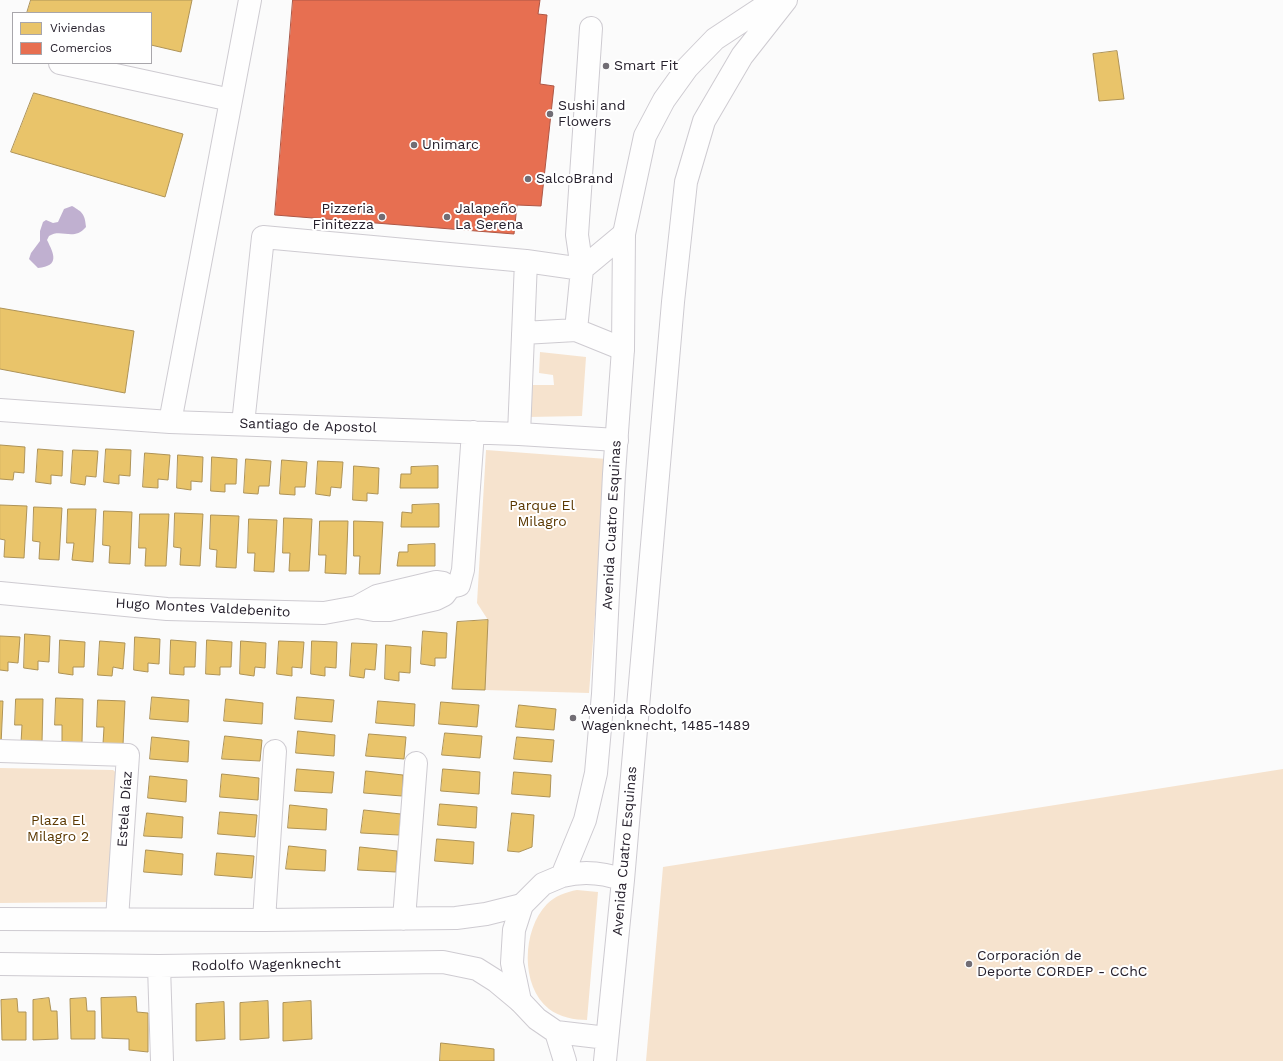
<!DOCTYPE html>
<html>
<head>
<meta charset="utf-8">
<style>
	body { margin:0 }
	#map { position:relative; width:1283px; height:1061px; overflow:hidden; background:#fbfbfb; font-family:"Work Sans",sans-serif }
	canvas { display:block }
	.legend { position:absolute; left:12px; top:12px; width:140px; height:52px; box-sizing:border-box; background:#fff; border:1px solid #a8a6ab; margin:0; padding:5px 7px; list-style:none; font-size:12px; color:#26202c }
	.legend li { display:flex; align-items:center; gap:8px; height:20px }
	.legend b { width:20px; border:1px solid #a8a6ab }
</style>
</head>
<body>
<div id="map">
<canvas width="1283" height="1061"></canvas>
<ul class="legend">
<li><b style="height:11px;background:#e9c46a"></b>Viviendas</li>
<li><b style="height:11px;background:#e76f51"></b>Comercios</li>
</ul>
</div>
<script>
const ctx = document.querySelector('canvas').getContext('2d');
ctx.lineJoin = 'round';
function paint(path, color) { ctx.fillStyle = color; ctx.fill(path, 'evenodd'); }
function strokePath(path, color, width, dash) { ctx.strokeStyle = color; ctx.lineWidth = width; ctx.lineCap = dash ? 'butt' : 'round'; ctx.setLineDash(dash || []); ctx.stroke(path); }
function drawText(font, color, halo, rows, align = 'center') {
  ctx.font = font + ' "Work Sans",sans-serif'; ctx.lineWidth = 4; ctx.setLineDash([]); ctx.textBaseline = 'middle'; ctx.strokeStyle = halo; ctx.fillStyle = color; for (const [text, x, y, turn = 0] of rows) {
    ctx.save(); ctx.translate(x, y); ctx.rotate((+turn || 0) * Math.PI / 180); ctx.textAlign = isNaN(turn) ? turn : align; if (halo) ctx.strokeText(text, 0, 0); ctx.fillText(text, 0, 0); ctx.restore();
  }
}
paint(new Path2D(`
	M540,352L586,357L582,416L528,417L530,385H554L553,375L539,373Z
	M486,450L607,459L589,693L485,690L488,620L477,603Z
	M0,768L113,770L119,775L111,902L0,903Z
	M1283,769V1061H646L663,867Z
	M577,890L598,892L587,1020C575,1020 559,1017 549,1009C520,986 522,930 547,904C555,896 566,892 577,890Z`), '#f6e3ce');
paint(new Path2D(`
	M72,206C83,212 85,215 86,227C73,242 62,228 49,236L47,240C54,254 60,266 38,268L29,259L31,253L40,241V231L43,222L46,220L53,223L58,222L64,209Z`), '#c0b0d0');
const homes = new Path2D(`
	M31,0H192L181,52L151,45V13H27Z
	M1117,51L1124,99L1099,101L1093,54Z
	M34,93L183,134L165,197L11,152Z
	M0,308L134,331L125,393L0,369Z
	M0,445L25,447L24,473L14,472L13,480L0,479Z
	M38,449L63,451L62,476L51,475V484L36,482Z
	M106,449L131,450L130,476L119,475V484L104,482Z
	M73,450L98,451L96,477L86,476L85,485L71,483Z
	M145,453L170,455L168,480L158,479V488L143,487Z
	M178,455L203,457L202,482L191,481V490L177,488Z
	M212,457L237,459L236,484H225V492L211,491Z
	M246,459L271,461L269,486H259L258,494L244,493Z
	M282,460L307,462L305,487H295V495L280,494Z
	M318,461L343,462L341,488L331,487L330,496L316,494Z
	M354,466L379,468L378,494L367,493V501L353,500Z
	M438,466V488H400L401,474H411V467Z
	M439,504V527H401L402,512L412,513V505Z
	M0,505L27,506L24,558L4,557L5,540L0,539Z
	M34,507L62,508L59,560L39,559L40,542L33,541Z
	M68,509H96L93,562L72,560L74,543H67Z
	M104,511L132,512L130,564L109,563L110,546L103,545Z
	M175,513L203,514L200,566L180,565L181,548L174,547Z
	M140,514H169L166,566H145L146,548H139Z
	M211,515L239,516L236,568L216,567L217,550L210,549Z
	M284,518L312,519L309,571H289L290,553H283Z
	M249,519L277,520L274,572L254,571L255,553H248Z
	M320,521H348L346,574L325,573L326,555H319Z
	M354,521L383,522L380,574H359L360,556H354Z
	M435,544V566H397L399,552H408V545Z
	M488,620L485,690L452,689L457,622Z
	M423,631L447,633L446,658H435V666L421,664Z
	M25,634L50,636L49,662L38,661V670L24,668Z
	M0,636L20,637L18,663L8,662V671L0,670Z
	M135,637L160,639L159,664L148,663V672L134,670Z
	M60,640L85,642L84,667H73V675L59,673Z
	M171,640L196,642L195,667H184V675L170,674Z
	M207,640L232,642L231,667H220V675L206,674Z
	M100,641L125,643L123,669L113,667L112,676L98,675Z
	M241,641L266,643L265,668L255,667L254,676L240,674Z
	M279,641L304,642L302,668L292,667V676L277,674Z
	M312,641L337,642L336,668L325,667V676L311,674Z
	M352,643L377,644L375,670L365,669L364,678L350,676Z
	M386,645L411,647L410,673L399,672V681L385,679Z
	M152,697L189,700L188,722L150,719Z
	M297,697L334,700L332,722L295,719Z
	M56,698L83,699L82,743L62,742V725H55Z
	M16,699H43L42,743H21L22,725H15Z
	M226,699L263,703L262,724L224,721Z
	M98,700L125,701L123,745L103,744L104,727H97Z
	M0,701H3L1,745H0Z
	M378,701L415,704L414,726L376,723Z
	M441,702L479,705L477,727L439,724Z
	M519,705L556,709L554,730L516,727Z
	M298,731L335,735L334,756L296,753Z
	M445,733L482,736L480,758L442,755Z
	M369,734L406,737L404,759L366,756Z
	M225,736L262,740L260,761L222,759Z
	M152,737L189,741L188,762L150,759Z
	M517,737L554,740L552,762L514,759Z
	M297,769L334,772L332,793L295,791Z
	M443,769L480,772L479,794L441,791Z
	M366,771L403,775L402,796L364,793Z
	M514,772L551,775L550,797L512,794Z
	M222,774L259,778L258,800L220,797Z
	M150,776L187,780L186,802L148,798Z
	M440,804L477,807L476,828L438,825Z
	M290,805L327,809L326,830L288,828Z
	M364,810L401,814L399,835L361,833Z
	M220,812L257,815L255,837L218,834Z
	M147,813L183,817L182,838L144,836Z
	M512,813L534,815L532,847L519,852L508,851Z
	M437,839L474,842L473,864L435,861Z
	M289,846L326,850L325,871L286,869Z
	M360,847L397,851L396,872L358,870Z
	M146,850L183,854L182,875L144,872Z
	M217,853L254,856L252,878L215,875Z
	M136,997L137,1012L148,1013V1052L129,1050V1039L102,1038L101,998Z
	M49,998L51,1011H57L58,1039L33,1040V1000Z
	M86,998L87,1011H95V1039H71L70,999Z
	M17,999L18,1012H26V1040H2L1,1000Z
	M268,1001L269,1038L240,1040V1003Z
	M311,1001L312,1039L283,1041V1003Z
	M224,1002L225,1039L196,1041V1004Z
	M441,1043L494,1049V1061H440Z`);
paint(homes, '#e9c46a');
strokePath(homes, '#ae9357', 1);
const shops = new Path2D(`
	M293,0H540L538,14L547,15L540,84L554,86L541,206L517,205L514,234L275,215Z`);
paint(shops, '#e76f51');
strokePath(shops, '#ad5746', 1);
const minor = new Path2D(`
	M60,63L231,100
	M526,261L582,269L577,235L591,28
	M523,333L576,330
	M623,349L576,330L582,269L624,234
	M0,410L170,422L519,434L617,440
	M170,422L250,0
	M243,424L263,237L526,261L519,434
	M0,593L167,609L324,613L357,607L374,610H389L436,599L444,595L450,587L459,585L463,570L473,432
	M357,607L377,596L436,582L443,583L450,587
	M0,751L128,755L117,919
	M0,919L264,920L456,918L486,914L522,905
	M404,919L416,763
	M264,920L275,751
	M0,964L159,966L443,962L477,969L496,981L520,1001
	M159,966L162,1061`);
const major = new Path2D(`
	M562,876C583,871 602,872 623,880
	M556,1032L607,1038
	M565,1061L556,1032L537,1019L520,1001L512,963L514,930L522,905L543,884L562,876L585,820L596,773L603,694L614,474L623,349L624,234L645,136L664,100L687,68L715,39L774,0
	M605,1061L623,880L673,302L686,182L704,121L742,56L786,0`);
strokePath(minor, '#cecbd1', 24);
strokePath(major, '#cecbd1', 24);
strokePath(minor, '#fefefe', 22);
strokePath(major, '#fefefe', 22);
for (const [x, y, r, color] of [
	[606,66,4,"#716d74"],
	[550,114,4,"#716d74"],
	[414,145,4,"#716d74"],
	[528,179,4,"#716d74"],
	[382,217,4,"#716d74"],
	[447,217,4,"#716d74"],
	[573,718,4,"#716d74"],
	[969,964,4,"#716d74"]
]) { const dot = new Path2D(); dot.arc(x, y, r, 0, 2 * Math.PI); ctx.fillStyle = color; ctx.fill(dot); strokePath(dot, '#fff', 1.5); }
drawText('14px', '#26202c', '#fff', [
	["Smart Fit",614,66],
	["Sushi and",558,106],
	["Flowers",558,122],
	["Unimarc",422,145],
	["SalcoBrand",536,179],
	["Pizzeria",374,209,"right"],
	["Finitezza",374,225,"right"],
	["Jalapeño",455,209],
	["La Serena",455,225],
	["Avenida Rodolfo",581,710],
	["Wagenknecht, 1485-1489",581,726],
	["Corporación de",977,956],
	["Deporte CORDEP - CChC",977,972]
], 'left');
drawText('14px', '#26202c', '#fff', [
	["Santiago de Apostol",308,426,2],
	["Avenida Cuatro Esquinas",612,525,-87],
	["Hugo Montes Valdebenito",203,608,3],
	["Estela Díaz",125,809,-86],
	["Avenida Cuatro Esquinas",625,851,-85],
	["Rodolfo Wagenknecht",266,965,-1]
]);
drawText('14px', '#5b3800', '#fff', [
	["Parque El",542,506],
	["Milagro",542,522],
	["Plaza El",58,821],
	["Milagro 2",58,837]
]);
</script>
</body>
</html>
